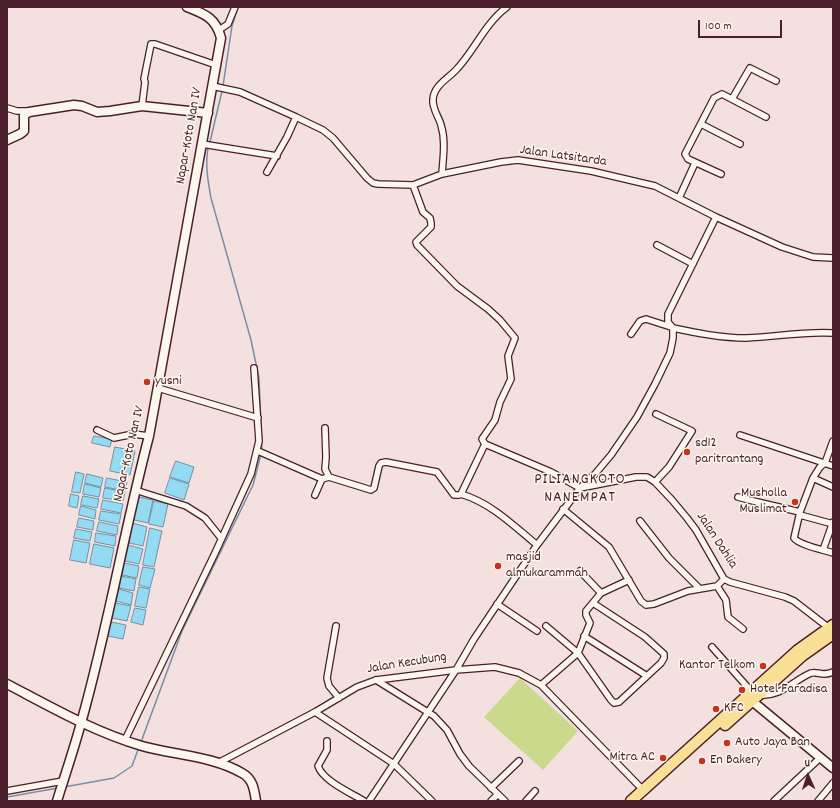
<!DOCTYPE html>
<html>
<head>
<meta charset="utf-8">
<style>
	body { margin:0 }
	#map { position:relative; width:840px; height:808px; overflow:hidden; background:#f4e0de; font-family:Dekko,sans-serif }
	canvas { display:block }
	.frame { position:absolute; inset:0; border:8px solid #4a1f2b; pointer-events:none }
	.north { position:absolute; left:788px; top:756px; width:40px; height:40px; -webkit-text-stroke:3px #fbf7ec; paint-order:stroke; rotate:357deg; font-size:11px; font-weight:700; line-height:16px; text-align:center; color:#4a1f2b }
	.north::after { content:''; display:block; margin:auto; width:14px; height:18px; background:#4a1f2b; clip-path:polygon(50% 0,100% 100%,50% 72%,0 100%) }
	.scale { position:absolute; left:698px; top:20px; width:84px; height:18px; box-sizing:border-box; border:2px solid #4a1f2b; border-top:0; padding-left:5px; font-size:12px; line-height:14px; white-space:nowrap; color:#4a1f2b; -webkit-text-stroke:3px #fbf7ec; paint-order:stroke }
</style>
</head>
<body>
<div id="map">
<canvas width="840" height="808"></canvas>
<div class="frame"></div>
<div class="north">U</div>
<div class="scale">100 m</div>
</div>
<script>
const ctx = document.querySelector('canvas').getContext('2d');
ctx.lineJoin = 'round';
function paint(path, color) { ctx.fillStyle = color; ctx.fill(path, 'evenodd'); }
function strokePath(path, color, width, dash) { ctx.strokeStyle = color; ctx.lineWidth = width; ctx.lineCap = dash ? 'butt' : 'round'; ctx.setLineDash(dash || []); ctx.stroke(path); }
function drawText(font, color, halo, rows, align = 'center') {
  ctx.font = font + ' Dekko,sans-serif'; ctx.lineWidth = 3; ctx.setLineDash([]); ctx.textBaseline = 'middle'; ctx.strokeStyle = halo; ctx.fillStyle = color; for (const [text, x, y, turn = 0] of rows) {
    ctx.save(); ctx.translate(x, y); ctx.rotate((+turn || 0) * Math.PI / 180); ctx.textAlign = isNaN(turn) ? turn : align; if (halo) ctx.strokeText(text, 0, 0); ctx.fillText(text, 0, 0); ctx.restore();
  }
}
paint(new Path2D(`
	M520,678L578,731L543,770L484,717Z`), '#cbd98d');
const water = new Path2D(`
	M94,436L112,439L110,447L92,443Z
	M115,447L135,451L130,475L110,471Z
	M176,461L194,467L189,483L170,477Z
	M76,472L84,474L80,493L72,492Z
	M87,474L103,478L101,487L85,483Z
	M107,478L127,482L125,491L105,487Z
	M170,478L189,484L184,500L165,493Z
	M85,484L101,488L99,497L83,494Z
	M105,488L125,492L123,501L103,498Z
	M71,494L79,496L77,508L69,506Z
	M83,496L99,499L97,508L81,505Z
	M139,497L153,500L148,523L134,520Z
	M103,500L123,504L121,513L101,509Z
	M154,501L168,504L163,527L149,524Z
	M81,506L96,510L95,519L79,515Z
	M101,511L121,514L119,524L99,520Z
	M79,518L94,521L93,530L77,527Z
	M99,522L118,526L117,535L97,531Z
	M133,523L147,527L143,546L129,543Z
	M150,528L162,531L154,567L143,565Z
	M76,529L92,532L90,541L74,538Z
	M96,533L116,536L115,546L95,542Z
	M74,540L90,543L86,563L70,560Z
	M94,544L114,548L110,568L90,564Z
	M128,545L143,549L139,564L125,561Z
	M124,563L139,566L137,578L122,575Z
	M143,567L155,569L150,588L139,585Z
	M121,576L136,579L134,591L119,588Z
	M139,587L150,589L146,608L135,606Z
	M119,589L133,593L131,605L116,601Z
	M115,603L131,606L127,621L112,618Z
	M135,608L146,610L143,625L131,622Z
	M111,622L126,625L123,639L108,636Z`);
paint(water, '#92dbf3');
strokePath(water, '#7590a3', 1);
strokePath(new Path2D(`
	M223,86L232,26L238,7
	M210,142L222,91
	M208,148C205,165 208,181 211,198L251,340L259,378L262,451
	M141,742L182,631L253,485L261,454
	M64,787L114,778L132,766L139,747
	M7,797L58,788`), '#7590a3', 1.5);
const street = new Path2D(`
	M219,30L228,24L235,7
	M212,86L240,92L296,117L323,130L333,138L367,178L373,183L378,184L413,185L442,174L501,162L518,160L591,171L655,186L716,217L782,247L813,257L833,258
	M732,99L750,68L776,81
	M142,106L145,82L144,79L151,44H155L216,65
	M7,108L17,111H28
	M701,124L740,144
	M202,144L277,156
	M267,172L287,137L296,117
	M442,174C443,158 446,141 441,125C439,117 432,109 433,99C434,86 447,79 455,71C474,52 484,24 507,7
	M721,174L688,159L685,154L714,98L722,94L766,117
	M413,185L423,212L430,218L431,223V227L416,242L417,245L457,286L488,309L500,320L515,338L508,356L511,379L500,402L495,420L482,439L485,444L551,472L580,488L636,477H647L655,482L672,500L687,518L696,530L724,579L730,582L785,597L794,601L829,628
	M679,198L695,163
	M657,245L693,264
	M673,328C697,333 721,338 746,338C775,337 804,331 833,333
	M631,334L640,321L646,319L671,327
	M158,388L258,418
	M97,430L114,438L133,434L149,436
	M740,435L833,466
	M833,441L825,463L820,467L813,478L800,512L794,538C799,545 824,550 833,553
	M258,451L322,479
	M329,477L371,490L374,488L379,466L381,463L386,462L437,472L454,495H459L461,494L485,444
	M813,478L833,487
	M655,482L669,467L692,431L656,414
	M135,490L186,506L205,518L221,538
	M461,494C491,503 513,525 537,545
	M315,495L322,479L329,477L325,469L326,457L325,428
	M738,497L749,500L800,512
	M563,509L609,547L641,601L646,605L654,604L688,591L717,586L724,579
	M800,515L833,524
	M640,521L669,558L699,588
	M823,550L833,522
	M580,571L601,593
	M717,586L726,600L728,617L743,629
	M497,604L537,631
	M336,626L327,678L329,686L339,698
	M546,626L578,653L611,700L614,703L619,702L661,663L664,658V654L645,637L593,603
	M584,636L647,676
	M712,647L751,691
	M376,680L434,716L447,730L460,754L469,766L505,801
	M541,685L578,653L590,623L586,615V611L601,593L629,580
	M759,695C782,697 792,681 811,673C818,671 822,677 833,672
	M315,712L394,764L432,801
	M125,740L216,551L251,474L259,441L254,368
	M327,741V750L318,766C323,781 351,793 364,801
	M218,763L315,712L357,687L376,680L456,670L495,667L519,673L541,685L643,790
	M491,788L519,761
	M7,791L63,781
	M369,801L456,670L474,639L537,545L580,488L595,474L611,455L637,417L655,384L670,353L673,338V328L668,322V314L716,217
	M491,801L498,794
	M526,801L535,791
	M774,801L820,758
	M818,801L833,783`);
const secondary = new Path2D(`
	M7,140L20,134L24,131V115L29,112L74,105L82,106L97,112L110,111L142,106L208,113
	M7,684C51,707 94,732 142,746C174,755 213,756 242,773C253,779 254,789 256,801
	M752,701L833,768
	M57,801C65,775 74,749 81,723C108,628 124,531 149,436L221,38C216,18 205,14 187,7`);
const highway = new Path2D(`
	M725,725L802,656L833,634
	M631,801L798,650L833,625`);
strokePath(street, '#4a1f2b', 8);
strokePath(secondary, '#4a1f2b', 11);
strokePath(highway, '#4a1f2b', 13);
strokePath(street, '#fbf7ec', 5.5);
strokePath(secondary, '#fbf7ec', 8);
strokePath(highway, '#fadf96', 10);
for (const [x, y, r, color] of [
	[147,382,4,"#c8321e"],
	[687,452,4,"#c8321e"],
	[795,502,4,"#c8321e"],
	[498,566,4,"#c8321e"],
	[763,666,4,"#c8321e"],
	[742,690,4,"#c8321e"],
	[716,709,4,"#c8321e"],
	[727,743,4,"#c8321e"],
	[663,758,4,"#c8321e"],
	[702,761,4,"#c8321e"]
]) { const dot = new Path2D(); dot.arc(x, y, r, 0, 2 * Math.PI); ctx.fillStyle = color; ctx.fill(dot); strokePath(dot, '#fbf7ec', 1.5); }
drawText('14px', '#4a1f2b', '#fbf7ec', [
	["Napar-Koto Nan IV",190,136,-80],
	["Jalan Latsitarda",563,157,8],
	["Napar-Koto Nan IV",130,454,-77],
	["Jalan Dahlia",716,541,57],
	["Jalan Kecubung",407,664,-9]
]);
drawText('14px', '#4a1f2b', '#fbf7ec', [
	["yusni",155,382],
	["sd12",695,444],
	["paritrantang",695,460],
	["Musholla",787,494,"right"],
	["Muslimat",787,510,"right"],
	["masjid",506,558],
	["almukarammah",506,574],
	["Kantor Telkom",755,666,"right"],
	["Hotel Faradisa",750,690],
	["KFC",724,709],
	["Auto Jaya Ban",735,743],
	["Mitra AC",655,758,"right"],
	["En Bakery",710,761]
], 'left');
ctx.letterSpacing = '1px';
drawText('16px', '#4a1f2b', '#fbf7ec', [
	["PILIANGKOTO",580,481],
	["NANEMPAT",580,499]
]);
ctx.letterSpacing = '0px';
</script>
</body>
</html>
